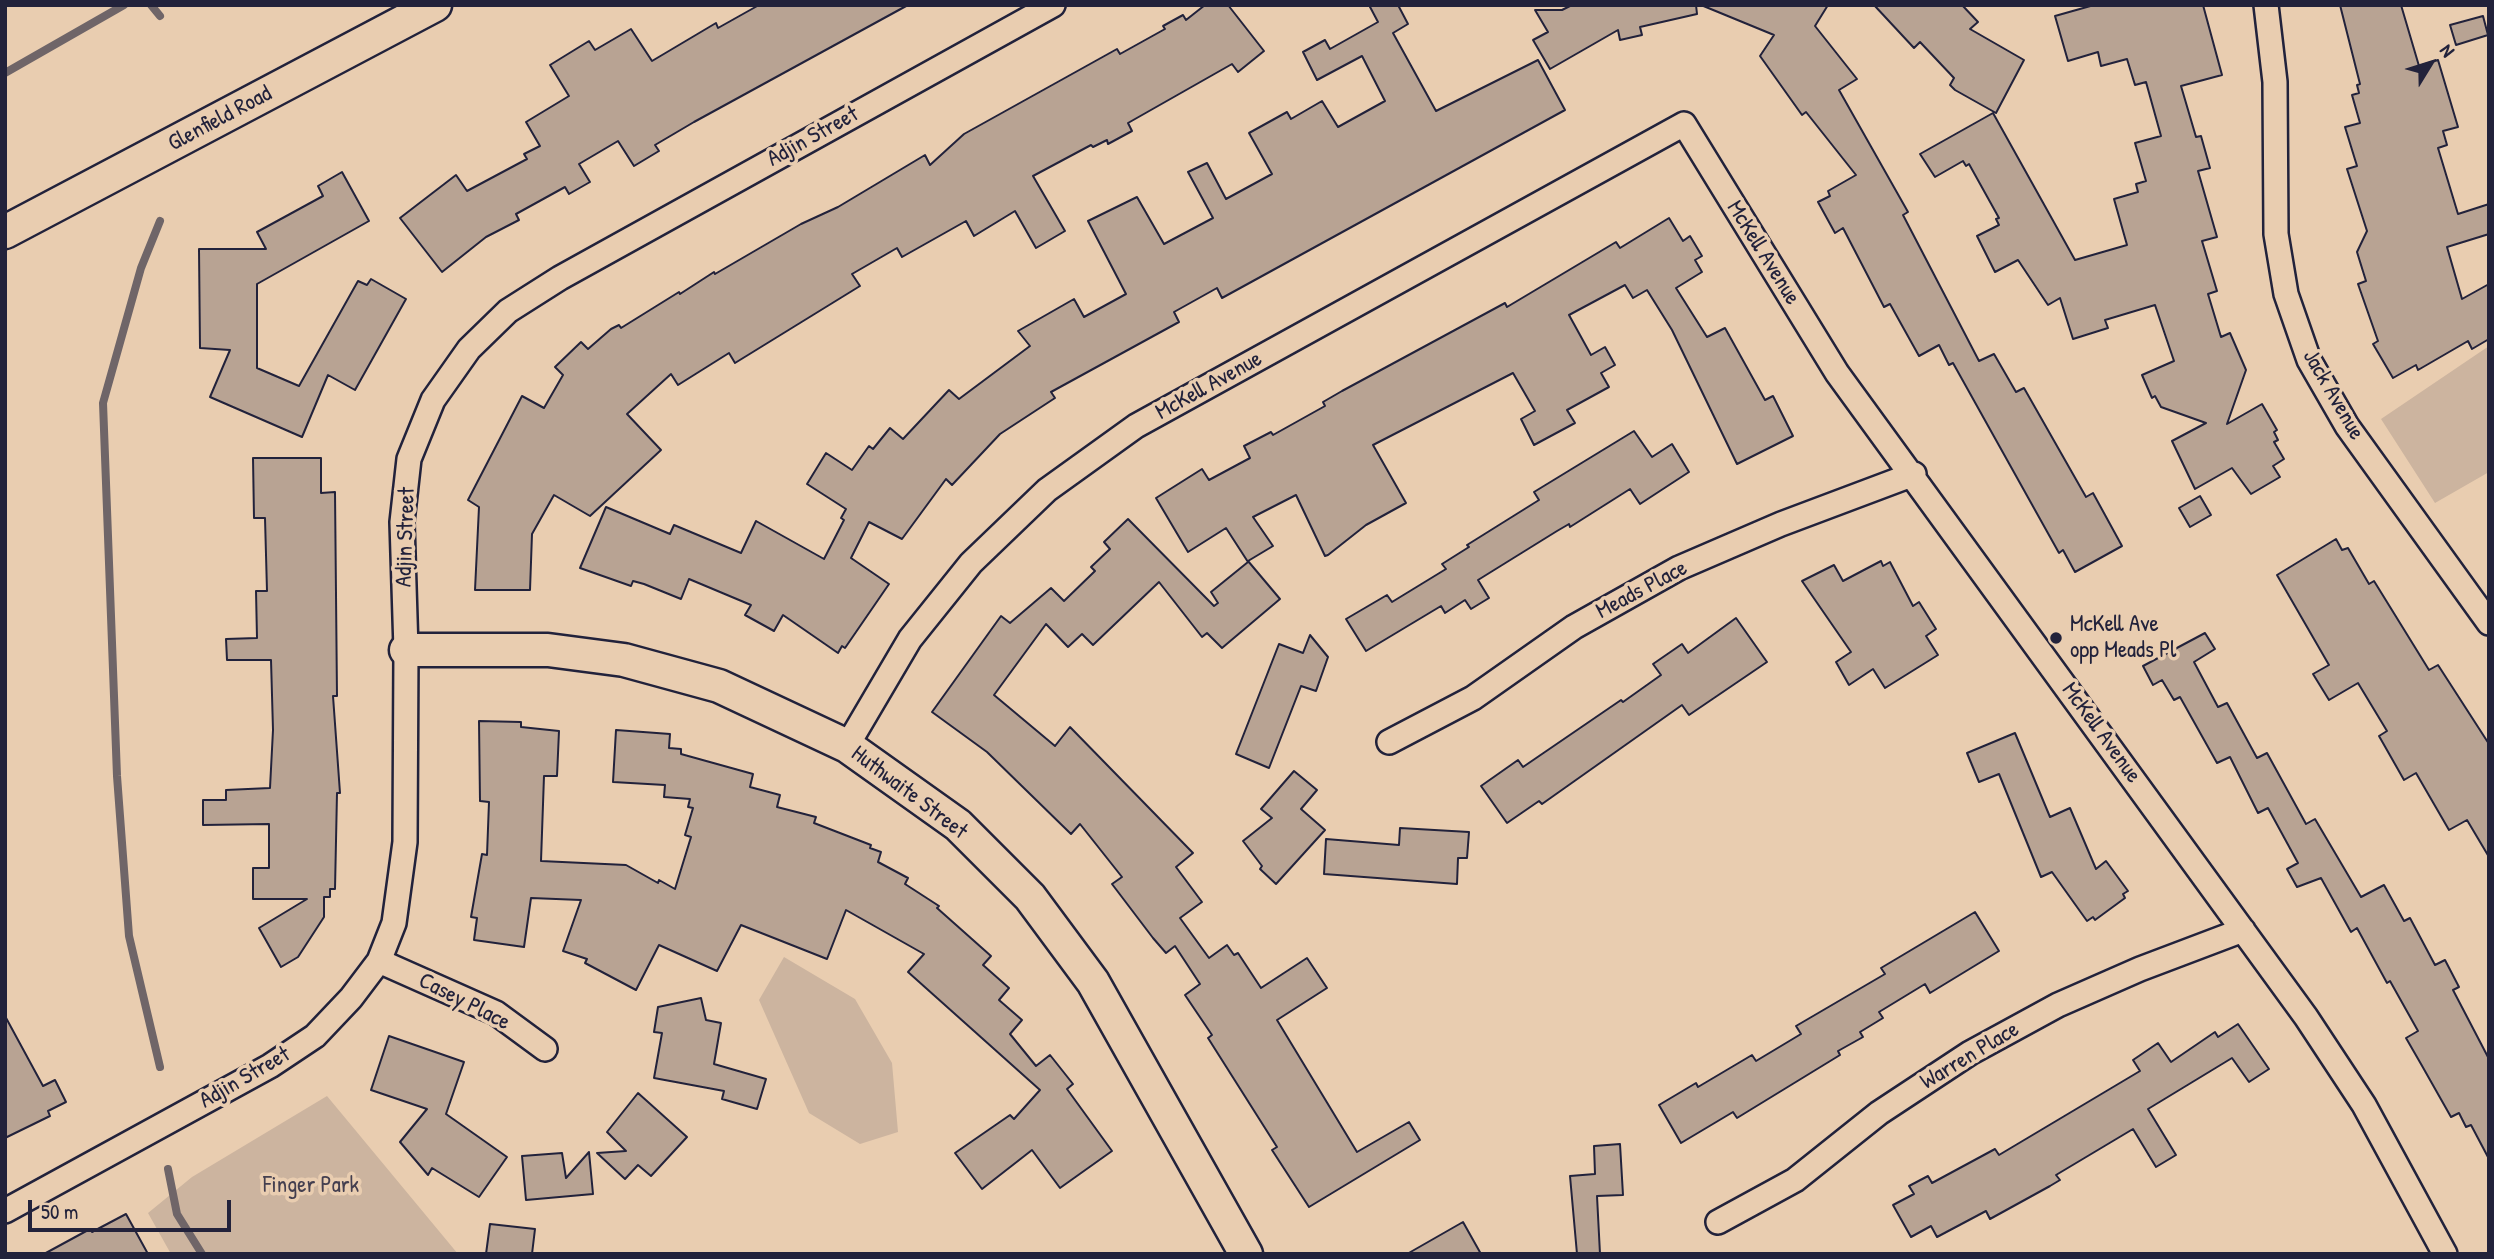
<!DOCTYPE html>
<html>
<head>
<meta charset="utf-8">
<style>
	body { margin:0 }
	#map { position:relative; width:2494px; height:1259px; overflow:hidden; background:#e9cdb0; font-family:"Patrick Hand",sans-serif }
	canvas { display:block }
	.frame { position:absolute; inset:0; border:7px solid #22223b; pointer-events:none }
	.north { position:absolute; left:2396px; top:28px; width:70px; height:70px; -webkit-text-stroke:5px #e9cdb0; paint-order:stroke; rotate:52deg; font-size:19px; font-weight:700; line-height:28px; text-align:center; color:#22223b }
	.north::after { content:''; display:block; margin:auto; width:24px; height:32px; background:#22223b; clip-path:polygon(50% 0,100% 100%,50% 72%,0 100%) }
	.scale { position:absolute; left:28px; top:1200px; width:203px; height:32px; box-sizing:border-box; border:4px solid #22223b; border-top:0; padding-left:9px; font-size:21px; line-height:24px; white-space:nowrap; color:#22223b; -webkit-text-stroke:5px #e9cdb0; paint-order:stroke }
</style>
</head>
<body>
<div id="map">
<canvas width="2494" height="1259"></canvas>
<div class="frame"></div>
<div class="north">N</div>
<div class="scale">50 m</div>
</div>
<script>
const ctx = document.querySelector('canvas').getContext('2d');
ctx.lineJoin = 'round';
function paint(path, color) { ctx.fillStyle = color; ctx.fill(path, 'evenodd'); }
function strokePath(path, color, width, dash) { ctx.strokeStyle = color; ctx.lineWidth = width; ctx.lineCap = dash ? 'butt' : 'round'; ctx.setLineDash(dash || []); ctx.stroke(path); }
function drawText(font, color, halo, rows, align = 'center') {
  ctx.font = font + ' "Patrick Hand",sans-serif'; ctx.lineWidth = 7; ctx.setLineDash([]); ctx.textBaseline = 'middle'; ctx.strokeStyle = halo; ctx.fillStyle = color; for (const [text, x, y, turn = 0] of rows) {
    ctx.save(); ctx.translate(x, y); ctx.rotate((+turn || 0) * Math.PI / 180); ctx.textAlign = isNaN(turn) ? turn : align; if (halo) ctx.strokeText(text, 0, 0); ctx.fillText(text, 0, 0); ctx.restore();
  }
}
paint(new Path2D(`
	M2489,346V472L2435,503L2381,419Z
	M784,957L855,999L892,1063L898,1132L860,1144L809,1113L759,1000Z
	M327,1096L458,1254H171L148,1213L192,1177Z`), '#ccb49f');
strokePath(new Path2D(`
	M151,5L160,16
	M5,73L124,5
	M160,1067L129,936L117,776L103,403L141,268L160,221
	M168,1169L177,1214L202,1254`), '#6f6568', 8);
const building = new Path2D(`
	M759,5H908L694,122L655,145L659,151L634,166L618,141L579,164L590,182L569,194L565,187L516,214L519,220L486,237L442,272L400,218L456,175L467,191L527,159L524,154L540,146L526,122L569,96L550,65L589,41L595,50L631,29L652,61L716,23L718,28Z
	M1205,5H1228L1264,51L1238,72L1232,64L1128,123L1132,131L1108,144L1107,140L1093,147L1091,145L1033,176L1065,231L1036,248L1015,211L974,236L966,221L902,257L897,248L852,274L860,286L735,363L729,353L678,385L671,374L627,414L661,450L590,516L554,495L532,534L530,590H475L479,507L468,500L522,396L544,408L563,375L555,367L581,342L588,349L611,329L619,325L621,328L679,292L680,294L714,272L715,274L801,224L838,207L925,155L930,165L964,134L1117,49L1120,54L1165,29L1163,26L1183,15L1186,20Z
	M1369,5H1398L1408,24L1393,33L1436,111L1538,60L1565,110L1222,298L1217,288L1174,312L1179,322L1051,392L1055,398L1000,434L952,485L946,479L902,539L869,522L851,558L889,584L845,648L842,646L838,653L783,615L774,631L745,615L751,605L689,579L681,599L644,584L633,581L631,586L580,568L606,507L670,534L674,525L741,553L756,521L824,559L844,520L841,518L846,509L807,484L826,453L852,470L869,446L873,449L890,428L903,439L949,390L959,399L1030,346L1018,331L1074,299L1084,317L1126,294L1088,221L1137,197L1164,244L1213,218L1188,172L1207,163L1226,199L1272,174L1249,133L1287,112L1291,119L1322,101L1338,127L1385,101L1362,56L1317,80L1303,52L1325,40L1330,49L1378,22Z
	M1572,5H1696L1697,14L1640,27L1642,35L1620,40L1618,30L1550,69L1533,40L1548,32L1535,10H1562Z
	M1701,5H1828L1815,26L1857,79L1839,90L1908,212L1903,215L1979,361L1994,354L2016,392L2024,388L2086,497L2093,493L2122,546L2075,572L2063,550L2059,553L1953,363L1949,365L1939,345L1919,356L1890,304L1884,307L1843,228L1835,233L1818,202L1830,196L1828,191L1856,175L1806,112L1802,115L1760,56L1774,35Z
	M1874,5H1962L1978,22L1970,29L2024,60L1996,113L1955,90L1950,85L1954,78L1920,42L1914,48Z
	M2094,5H2203L2222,75L2181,86L2196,137L2201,136L2210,168L2198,171L2217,237L2202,241L2217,291L2208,294L2221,337L2230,333L2246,370L2227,424L2262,404L2277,430L2274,432L2278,440L2274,442L2284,459L2273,466L2280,477L2251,494L2232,468L2195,489L2172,441L2206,423L2161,407L2155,396L2152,398L2142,375L2174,361L2155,305L2105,320L2108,328L2073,339L2060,298L2048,305L2018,260L1995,272L1977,236L1999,225L1996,219L1999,218L1969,164L1966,166L1963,161L1935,177L1920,154L1993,113L2075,260L2127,245L2114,199L2138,192L2136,184L2146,181L2135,143L2161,136L2146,82L2135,85L2127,59L2101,66L2098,52L2068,61L2055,16Z
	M2340,5H2401L2419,66L2438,60L2458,127L2443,131L2447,145L2438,148L2458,214L2489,204V234L2447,247L2462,299L2489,284V339L2472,349L2468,341L2418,370L2416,365L2393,378L2373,344L2378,341L2358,284L2366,281L2357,252L2367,231L2347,169L2357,166L2345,127L2360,123L2352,95L2359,93L2357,85L2360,84Z
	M2483,16L2488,35L2456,45L2450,25Z
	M342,172L369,221L257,284V368L299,386L358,281L367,285L371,279L406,299L355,390L328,375L302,437L210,397L230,350L200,348L199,249H266L257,232L323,196L318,186Z
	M1669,218L1683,241L1690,236L1702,256L1695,260L1702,272L1676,288L1707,337L1725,328L1765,400L1773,396L1793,436L1737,464L1672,330L1647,290L1633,298L1625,285L1569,315L1591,355L1605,347L1615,365L1601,373L1609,387L1567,410L1575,423L1534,445L1521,419L1535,411L1513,373L1373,445L1406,503L1366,525L1328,555L1325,556L1296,495L1253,517L1273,546L1248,561L1280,599L1222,648L1207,633L1202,637L1159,582L1093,645L1082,634L1068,647L1046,624L994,695L1055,746L1070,727L1193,853L1176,867L1202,902L1180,918L1209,958L1227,945L1234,955L1238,953L1261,988L1307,958L1327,988L1277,1020L1357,1152L1409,1122L1420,1140L1309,1207L1272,1150L1277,1147L1208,1038L1212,1035L1185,995L1200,984L1175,946L1166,953L1153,938L1112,884L1122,877L1080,824L1071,834L987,752L932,712L1001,616L1010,623L1051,588L1064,601L1095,571L1091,567L1110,549L1104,542L1128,519L1214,606L1218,603L1211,592L1248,562L1226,528L1188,552L1156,498L1202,469L1209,480L1250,458L1244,446L1271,432L1273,435L1325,406L1323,402L1342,391L1505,303L1507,307L1616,242L1620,248Z
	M1634,431L1652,457L1672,444L1689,472L1640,504L1630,489L1570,527L1569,524L1557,531L1478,580L1489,598L1471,609L1465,600L1445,613L1441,606L1366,651L1346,619L1387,595L1392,602L1446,569L1442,564L1469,547L1467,545L1539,500L1534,492Z
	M253,458H321V493L335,492L337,696H333L340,793H337L335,889H330V897H324V917L298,957L281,967L259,928L307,899H253V868H269V824L203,825V800H226V790L270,788L273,730L271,660H227L226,639L257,638L256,591H267L265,518H254Z
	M2200,496L2211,515L2190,527L2179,508Z
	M2336,539L2342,550L2348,548L2369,584L2374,581L2429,670L2438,665L2489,744V857L2467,820L2449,830L2416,773L2404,780L2379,736L2387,731L2358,683L2329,700L2313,674L2329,665L2277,575Z
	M1881,561L1883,566L1890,562L1913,606L1919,602L1936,629L1926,636L1938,655L1885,688L1873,669L1849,685L1836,662L1851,652L1802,581L1834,565L1843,581Z
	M1736,618L1767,662L1689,715L1682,705L1542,804L1539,801L1507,823L1481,786L1518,760L1523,767L1621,700L1623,702L1661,675L1653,664L1682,644L1688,653Z
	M2205,633L2215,649L2194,662L2218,707L2227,703L2257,758L2267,753L2306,824L2315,819L2361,897L2384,885L2404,921L2410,918L2435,965L2445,960L2459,987L2453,990L2489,1059V1159L2471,1125L2466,1127L2459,1113L2451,1117L2421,1064L2406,1038L2418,1031L2390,981L2387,983L2357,928L2351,932L2321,878L2297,887L2287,869L2298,863L2268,808L2258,813L2230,757L2217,763L2180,697L2174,700L2162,680L2153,685L2143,666Z
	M1310,635L1328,657L1316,691L1301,686L1269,768L1236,754L1279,644L1303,653Z
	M479,721L521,722V727L559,731L557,776H544L541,861L626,865L658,883L659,880L675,889L691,837L685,835L693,808L688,807L690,799L664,797L665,785L613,782L616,730L670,734L669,748L681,749V754L753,774L750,787L780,795L777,807L816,817L814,823L871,845L870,848L881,852L878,862L908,878L905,884L939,906L937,908L991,956L983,965L1009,988L999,1000L1022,1020L1010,1034L1036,1066L1050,1055L1073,1084L1067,1089L1112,1151L1060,1188L1032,1150L982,1189L955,1153L1010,1115L1014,1119L1040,1090L908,972L924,954L846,910L827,959L741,925L717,971L659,945L636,990L585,963L587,959L563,951L581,900L531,898L524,947L474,940L477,918L471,917L482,854L487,855L489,802L480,801Z
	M2015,733L2050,817L2070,808L2096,869L2106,861L2128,891L2123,894L2125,898L2095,920L2093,917L2087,921L2052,872L2041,877L1999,774L1979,782L1967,753Z
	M1294,771L1317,790L1301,809L1325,830L1276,884L1260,869L1262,866L1243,841L1272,818L1261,809Z
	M1400,828L1469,832L1467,858H1458L1457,884L1324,874L1326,839L1399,845Z
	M1975,912L1999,951L1930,993L1925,984L1879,1012L1883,1018L1860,1032L1863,1037L1838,1051L1840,1055L1737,1118L1733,1112L1681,1143L1659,1105L1696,1083L1698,1087L1752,1055L1756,1061L1801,1034L1796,1026L1885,974L1881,968Z
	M701,998L706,1020L721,1023L714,1064L766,1079L757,1109L722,1099L724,1091L654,1078L662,1033L654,1032L658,1007Z
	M5,1016L43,1086L55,1080L66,1102L48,1111L50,1116L5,1138Z
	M2238,1024L2269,1069L2249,1082L2232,1058L2148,1109L2176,1155L2156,1167L2133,1129L2056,1175L2060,1180L2050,1186L1990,1219L1986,1211L1937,1237L1931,1226L1911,1237L1893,1205L1914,1194L1909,1186L1928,1176L1932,1183L1995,1149L1999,1155L2140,1071L2133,1060L2158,1043L2171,1062L2215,1032L2218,1037Z
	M389,1036L464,1062L446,1114L507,1157L479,1197L432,1168L428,1175L400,1142L427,1109L371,1090Z
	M638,1093L687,1137L651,1176L638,1165L625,1179L597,1153L626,1151L607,1132Z
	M1620,1144L1623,1195L1597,1196L1600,1254H1577L1570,1176L1595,1174L1594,1146Z
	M589,1152L593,1194L526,1200L522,1156L562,1153L566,1178Z
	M126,1214L148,1254H44L90,1229L92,1232Z
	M1463,1222L1481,1254H1407Z
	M490,1224L535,1229L532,1254H486Z`);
paint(building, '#b8a393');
strokePath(building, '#22223b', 2);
const street = new Path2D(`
	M2266,5L2275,82L2276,234L2286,294L2309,360L2347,426L2489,623
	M1389,742L1473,698L1574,627L1679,568L1781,524L1914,474
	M847,746L910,639L971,563L1047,490L1136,426L1684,124L1837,373L2306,1017L2364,1105L2445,1254
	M379,961L496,1013L545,1049
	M5,1211L270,1066L315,1036L351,998L379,961L394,923L405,842L406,650L402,522L409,459L433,400L469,349L508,311L560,278L1053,5
	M1718,1222L1795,1180L1879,1113L1970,1053L2058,1005L2140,969L2243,930`);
const secondary = new Path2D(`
	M5,232L435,5
	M406,650H548L624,660L719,686L847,746L958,825L1030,897L1093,982L1246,1254`);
strokePath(street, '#22223b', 28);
strokePath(secondary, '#22223b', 37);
strokePath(street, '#e9cdb0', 23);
strokePath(secondary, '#e9cdb0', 32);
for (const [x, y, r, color] of [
	[2056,638,7,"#22223b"]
]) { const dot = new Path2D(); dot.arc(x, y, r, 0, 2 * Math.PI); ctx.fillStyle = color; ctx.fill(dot); strokePath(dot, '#e9cdb0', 2.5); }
drawText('23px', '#22223b', '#e9cdb0', [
	["Glenfield Road",220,119,-28],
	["Adjin Street",813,137,-29],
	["McKell Avenue",1763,253,58],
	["McKell Avenue",1209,386,-29],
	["Jack Avenue",2333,395,60],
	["Adjin Street",406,537,-88],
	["Meads Place",1642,590,-28],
	["McKell Avenue",2101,733,54],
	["Huthwaite Street",909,793,37],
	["Casey Place",464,1002,27],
	["Warren Place",1970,1056,-31],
	["Adjin Street",245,1078,-30]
]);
drawText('23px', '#22223b', '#e9cdb0', [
	["McKell Ave",2070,625],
	["opp Meads Pl",2070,651]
], 'left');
drawText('23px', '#443f4f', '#e9cdb0', [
	["Finger Park",311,1186]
]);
</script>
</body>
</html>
